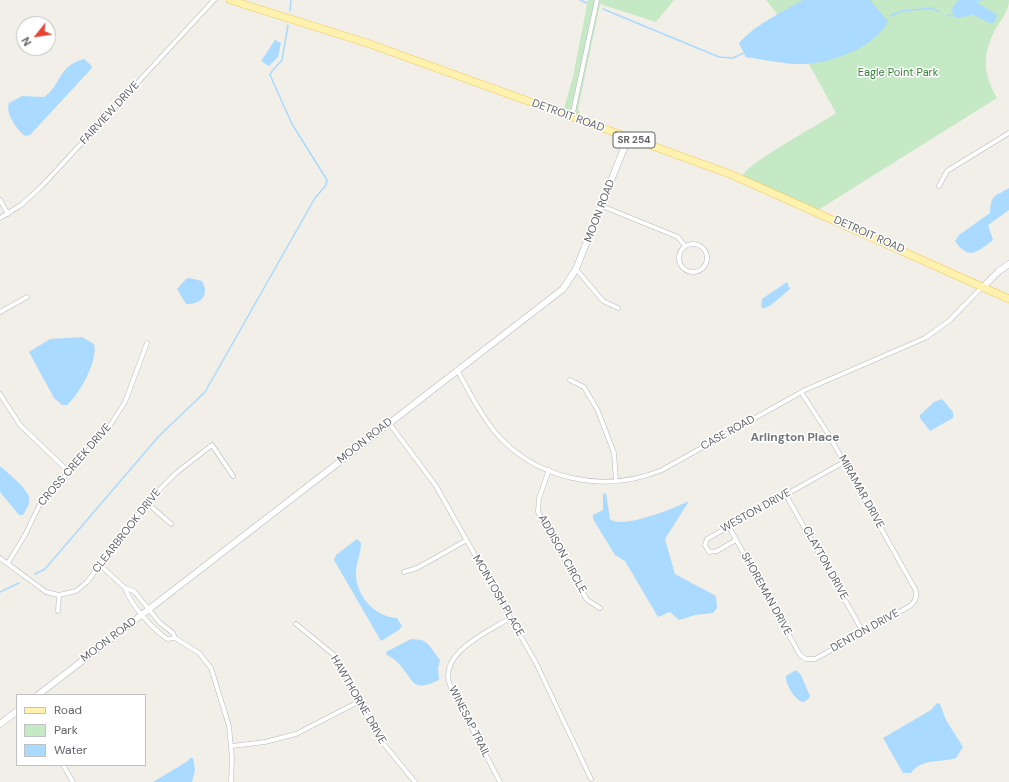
<!DOCTYPE html>
<html>
<head>
<meta charset="utf-8">
<style>
	body { margin:0 }
	#map { position:relative; width:1009px; height:782px; overflow:hidden; background:#f1efe8; font-family:"DM Sans",sans-serif }
	canvas { display:block }
	.legend { position:absolute; left:16px; top:694px; width:130px; height:72px; box-sizing:border-box; background:#fff; border:1px solid #bfc1c3; margin:0; padding:5px 7px; list-style:none; font-size:12px; color:#5f6368 }
	.legend li { display:flex; align-items:center; gap:8px; height:20px }
	.legend b { width:20px; border:1px solid #bfc1c3 }
	.north { position:absolute; left:16px; top:16px; width:40px; height:40px; box-sizing:border-box; background:#fff; border:1px solid #bfc1c3; border-radius:50%; rotate:240deg; font-size:11px; font-weight:700; line-height:16px; text-align:center; color:#5f6368 }
	.north::after { content:''; display:block; margin:auto; width:14px; height:18px; background:#ea4335; clip-path:polygon(50% 0,100% 100%,50% 72%,0 100%) }
</style>
</head>
<body>
<div id="map">
<canvas width="1009" height="782"></canvas>
<ul class="legend">
<li><b style="height:5px;background:#fff2af"></b>Road</li>
<li><b style="height:11px;background:#c5e8c5"></b>Park</li>
<li><b style="height:11px;background:#aadaff"></b>Water</li>
</ul>
<div class="north">N</div>
</div>
<script>
const ctx = document.querySelector('canvas').getContext('2d');
ctx.lineJoin = 'round';
function paint(path, color) { ctx.fillStyle = color; ctx.fill(path, 'evenodd'); }
function strokePath(path, color, width, dash) { ctx.strokeStyle = color; ctx.lineWidth = width; ctx.lineCap = dash ? 'butt' : 'round'; ctx.setLineDash(dash || []); ctx.stroke(path); }
function drawText(font, color, halo, rows, align = 'center') {
  ctx.font = font + ' "DM Sans",sans-serif'; ctx.lineWidth = 3; ctx.setLineDash([]); ctx.textBaseline = 'middle'; ctx.strokeStyle = halo; ctx.fillStyle = color; for (const [text, x, y, turn = 0] of rows) {
    ctx.save(); ctx.translate(x, y); ctx.rotate((+turn || 0) * Math.PI / 180); ctx.textAlign = isNaN(turn) ? turn : align; if (halo) ctx.strokeText(text, 0, 0); ctx.fillText(text, 0, 0); ctx.restore();
  }
}
paint(new Path2D(`
	M588,0H674L656,22L600,4L578,109L583,118L563,112L573,77Z
	M766,0H1009C1009,10 1003,17 998,25C982,51 982,72 997,98L818,210L743,176C744,165 822,123 836,113L809,64L746,57L739,43L754,29L778,15Z`), '#c5e8c5');
paint(new Path2D(`
	M803,0H870L888,21C877,46 834,62 807,64C788,65 766,60 746,57L739,43C756,24 781,13 803,0Z
	M959,0H973L997,15L995,22L990,23L973,15L957,18C949,11 952,6 959,0Z
	M275,40L281,43L278,57L269,66L261,61Z
	M84,59L92,66L91,69L30,135L25,136C17,130 5,113 9,103L22,96L44,97C62,85 57,66 84,59Z
	M1009,188V210L988,225L993,240C977,252 969,261 955,241L959,235L990,213C991,193 995,197 1009,188Z
	M189,278L202,281C210,295 201,305 186,304L177,289L186,279Z
	M787,282L790,289L771,305L763,309L761,306L762,299Z
	M82,337L94,344C99,359 79,395 67,405H62L54,398L29,352L50,339Z
	M942,399L953,412V418L930,431L920,418V415L934,402Z
	M0,466C8,474 33,491 29,503C28,507 25,511 23,515H19L0,492Z
	M606,493L610,519C622,530 674,508 689,501L665,539L675,574L716,596L717,608L713,613L695,615L679,620L670,612L658,617L625,561L615,555L593,519V515L603,510V494Z
	M357,539L361,543C361,552 357,561 356,570C354,594 374,617 397,618L402,626L399,630L381,641L334,560L336,555Z
	M411,639L422,640L428,644L440,660L438,668L439,680C411,693 415,681 399,664C396,660 391,657 387,655L386,652Z
	M796,670L801,675L810,696L809,698L804,702C796,702 785,684 786,676Z
	M937,703L940,704L946,720L963,747L956,758C941,763 921,758 911,773H903L883,738L931,710Z
	M190,758H193L195,770L192,782H153L188,761Z`), '#aadaff');
strokePath(new Path2D(`
	M580,0L587,3
	M974,1L981,0
	M603,9L719,57L733,58L744,53
	M290,11L291,0
	M947,15L954,16
	M890,16L902,11L931,8L940,12
	M35,574L45,569L159,436L205,392L315,198L326,185L327,180L292,124L270,75L272,71L282,60L288,25
	M0,592L19,583`), '#aadaff', 1.5);
const street = new Path2D(`
	M572,117L597,0
	M939,186L947,171L1009,133
	M0,200L8,214
	M602,206L678,237L685,246
	M0,218L21,205L42,186L214,0
	M679 258a14 14 0 1 1 28 0a14 14 0 1 1-28 0Z
	M576,269L603,301L618,308
	M0,312L27,297
	M457,370C469,391 480,414 495,432C536,480 604,494 662,470L805,390L925,338L949,321L982,287
	M570,380L584,387L598,411L614,453L616,481
	M0,394L20,425L68,471
	M389,423L436,486L536,663L591,779
	M549,470L539,498L538,512L587,600L600,608
	M786,495L863,632
	M147,503L171,524
	M729,527L800,655L806,659H815L910,606C916,601 918,596 915,589L827,432L801,392
	M736,540L717,551L709,552L705,545L707,539L844,462
	M0,558L46,592L59,595L76,591L87,582L137,515L157,492L176,473L212,445L233,476
	M8,563L25,535L40,504L109,427L125,402L147,343
	M100,565L125,588L134,591L160,623L173,633L175,638L199,653L211,668L229,726L232,758L231,782
	M404,572L417,568L467,540
	M125,588C132,607 151,627 167,639L175,638
	M58,611L59,595
	M296,624L334,655L378,737L415,782
	M232,746L265,742L296,734L358,702
	M63,765L73,782
	M500,782L451,688C435,654 488,632 510,618`);
const secondary = new Path2D(`
	M983,287L999,271L1009,264
	M38,695L563,289L576,269L628,138
	M0,724L17,711`);
const primary = new Path2D(`
	M230,0L367,43L730,174L1009,299`);
strokePath(street, '#b5b8bc', 5);
strokePath(secondary, '#b6babf', 7);
strokePath(primary, '#f2c960', 8);
strokePath(street, '#fff', 4);
strokePath(secondary, '#fff', 6);
strokePath(primary, '#fff2af', 7);
for (const [x, y, w] of [
	[634,140,42]
]) { const box = new Path2D(); box.roundRect(x - w / 2, y - 8, w, 16, 3); ctx.fillStyle = '#fff'; ctx.fill(box); strokePath(box, '#5f6368', 1); }
drawText('bold 10px', '#5f6368', null, [
	["SR 254",634,140]
]);
drawText('11px', '#348238', '#fff', [
	["Eagle Point Park",898,73]
]);
drawText('11px', '#5f6368', '#fff', [
	["FAIRVIEW DRIVE",110,113,-47],
	["DETROIT ROAD",568,116,20],
	["MOON ROAD",600,211,-69],
	["DETROIT ROAD",869,235,24],
	["CASE ROAD",728,433,-29],
	["MOON ROAD",365,441,-38],
	["CROSS CREEK DRIVE",75,465,-49],
	["MIRAMAR DRIVE",861,492,61],
	["WESTON DRIVE",756,511,-29],
	["CLEARBROOK DRIVE",127,531,-52],
	["ADDISON CIRCLE",562,554,61],
	["CLAYTON DRIVE",825,563,61],
	["SHOREMAN DRIVE",766,594,61],
	["MCINTOSH PLACE",498,596,60],
	["DENTON DRIVE",865,631,-29],
	["MOON ROAD",109,640,-37],
	["HAWTHORNE DRIVE",358,700,60],
	["WINESAP TRAIL",469,722,63]
]);
drawText('bold 12px', '#70757a', '#fff', [
	["Arlington Place",795,438]
]);
</script>
</body>
</html>
